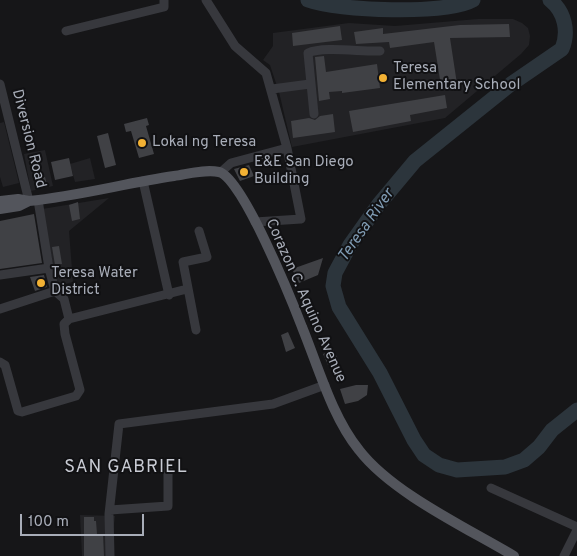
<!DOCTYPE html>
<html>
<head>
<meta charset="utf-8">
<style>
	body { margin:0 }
	#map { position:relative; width:577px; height:556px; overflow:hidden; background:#161618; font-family:Overpass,sans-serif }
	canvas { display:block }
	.scale { position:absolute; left:20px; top:514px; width:124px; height:22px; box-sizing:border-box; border:2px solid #a8adb8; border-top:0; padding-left:6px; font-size:15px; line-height:18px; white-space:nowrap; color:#a8adb8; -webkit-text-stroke:4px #111113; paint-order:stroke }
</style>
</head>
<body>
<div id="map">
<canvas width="577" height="556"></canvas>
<div class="scale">100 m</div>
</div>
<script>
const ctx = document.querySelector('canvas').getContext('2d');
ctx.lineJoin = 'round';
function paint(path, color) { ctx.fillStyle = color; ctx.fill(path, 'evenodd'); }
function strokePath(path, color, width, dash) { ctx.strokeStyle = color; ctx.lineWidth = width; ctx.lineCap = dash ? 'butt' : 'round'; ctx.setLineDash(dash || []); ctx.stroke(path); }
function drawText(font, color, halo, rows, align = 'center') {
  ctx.font = font + ' Overpass,sans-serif'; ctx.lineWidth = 4; ctx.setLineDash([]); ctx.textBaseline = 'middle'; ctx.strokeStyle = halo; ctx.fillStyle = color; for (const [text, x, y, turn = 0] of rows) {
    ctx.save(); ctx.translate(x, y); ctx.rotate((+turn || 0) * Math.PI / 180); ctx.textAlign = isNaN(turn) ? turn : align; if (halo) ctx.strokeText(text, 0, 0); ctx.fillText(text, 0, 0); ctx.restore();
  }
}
paint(new Path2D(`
	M478,19H513L522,23L528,28L530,36L529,45L521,54L445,118L292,147L279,92L270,65L263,60L273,46V33L349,23L395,26Z
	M4,122L19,183L3,187L0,177V123Z
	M45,150L53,186L31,191L24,154Z
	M90,158L95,179L75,182L70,164Z
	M109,198L69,231L73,282L57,286L42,209Z
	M80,515L115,516L112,540L113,556H82Z`), '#222225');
strokePath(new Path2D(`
	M308,0C338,11 446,15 473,0
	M550,0C565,12 569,32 562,49L511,84L415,161L379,204L350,245L335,273L333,286L339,307L380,373L414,440L424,455L439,465L457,470L505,467L524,460L539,447L552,430L577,410`), '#2c353c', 15);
paint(new Path2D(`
	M509,24L510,37L450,38L457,84L441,86L434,42L390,48L389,42L356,44L354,32L383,28V34L460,25Z
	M340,26L342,40L293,46L292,33Z
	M324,56L326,72L377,64L380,88L342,93V91L329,92L330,99L319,101L315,57Z
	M445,95L447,108L410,115L411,121L353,132L349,111Z
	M333,114L335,132L293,138L291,121L309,118L315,120L320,116Z
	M147,118L149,125L146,126L154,154L139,158L131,131L126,132L124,124Z
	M108,133L116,165L105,168L97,136Z
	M69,158L73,176L55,180L51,162Z
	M249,165L254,176L240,181L234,169Z
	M45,177L47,185L37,187L35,179Z
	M78,202L80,219L72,221L69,205Z
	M34,214L42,263L0,269V221Z
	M59,246L62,264L55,265L52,247Z
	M323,258L318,275L299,283L292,269Z
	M44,275L47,287L35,291L30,277Z
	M288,332L295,348L286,352L281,335Z
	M333,349L339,361L328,365L323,354Z
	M356,385H368L367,395L358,401L345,404L340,389Z
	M84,517H94V521H96L97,534H103L104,556H84Z`), '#404145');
strokePath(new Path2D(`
	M206,0L235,46L266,73L287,148L301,219L255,222
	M66,31L164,7V0
	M0,84L29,201
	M272,89L310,84
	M314,114L308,53C323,46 362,52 380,51
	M221,172L231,163L287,148
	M143,181L169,295
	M38,200L49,268L55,291L64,299L69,319
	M0,275L49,268
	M0,309L55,291
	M196,330L183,262L207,257L199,231
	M0,362L5,365L18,411L22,412L76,396L80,390L65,334L64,324L69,319L187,289
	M491,488L577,527
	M110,510L168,506V466
	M110,556L109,514L119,424L273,404L325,385
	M564,556L577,530`), '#37383d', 9);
strokePath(new Path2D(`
	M0,201L18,199L29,201
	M0,209L19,206L29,201C78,196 126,183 174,176C188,174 205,169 219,172C242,177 292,301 302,327C318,366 332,417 359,450C392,493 467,528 514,556`), '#53555c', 10);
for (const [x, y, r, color] of [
	[383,78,5,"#f2b134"],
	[142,143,5,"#f2b134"],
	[244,172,5,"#f2b134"],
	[41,283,5,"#f2b134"]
]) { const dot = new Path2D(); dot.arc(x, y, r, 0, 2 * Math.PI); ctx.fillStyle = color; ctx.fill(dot); strokePath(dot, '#111113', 2); }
drawText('15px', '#a8adb8', '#111113', [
	["Teresa",393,69],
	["Elementary School",393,86],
	["Lokal ng Teresa",152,143],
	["E&E San Diego",254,163],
	["Building",254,180],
	["Teresa Water",51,274],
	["District",51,291]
], 'left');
drawText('15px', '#a8adb8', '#111113', [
	["Diversion Road",28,139,76],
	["Corazon C. Aquino Avenue",305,301,66]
]);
drawText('italic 16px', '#7f9bb3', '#111113', [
	["Teresa River",367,226,-55]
]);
ctx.letterSpacing = '1px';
drawText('18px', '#c9ccd4', '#111113', [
	["SAN GABRIEL",126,468]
]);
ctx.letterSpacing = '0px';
</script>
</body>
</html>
